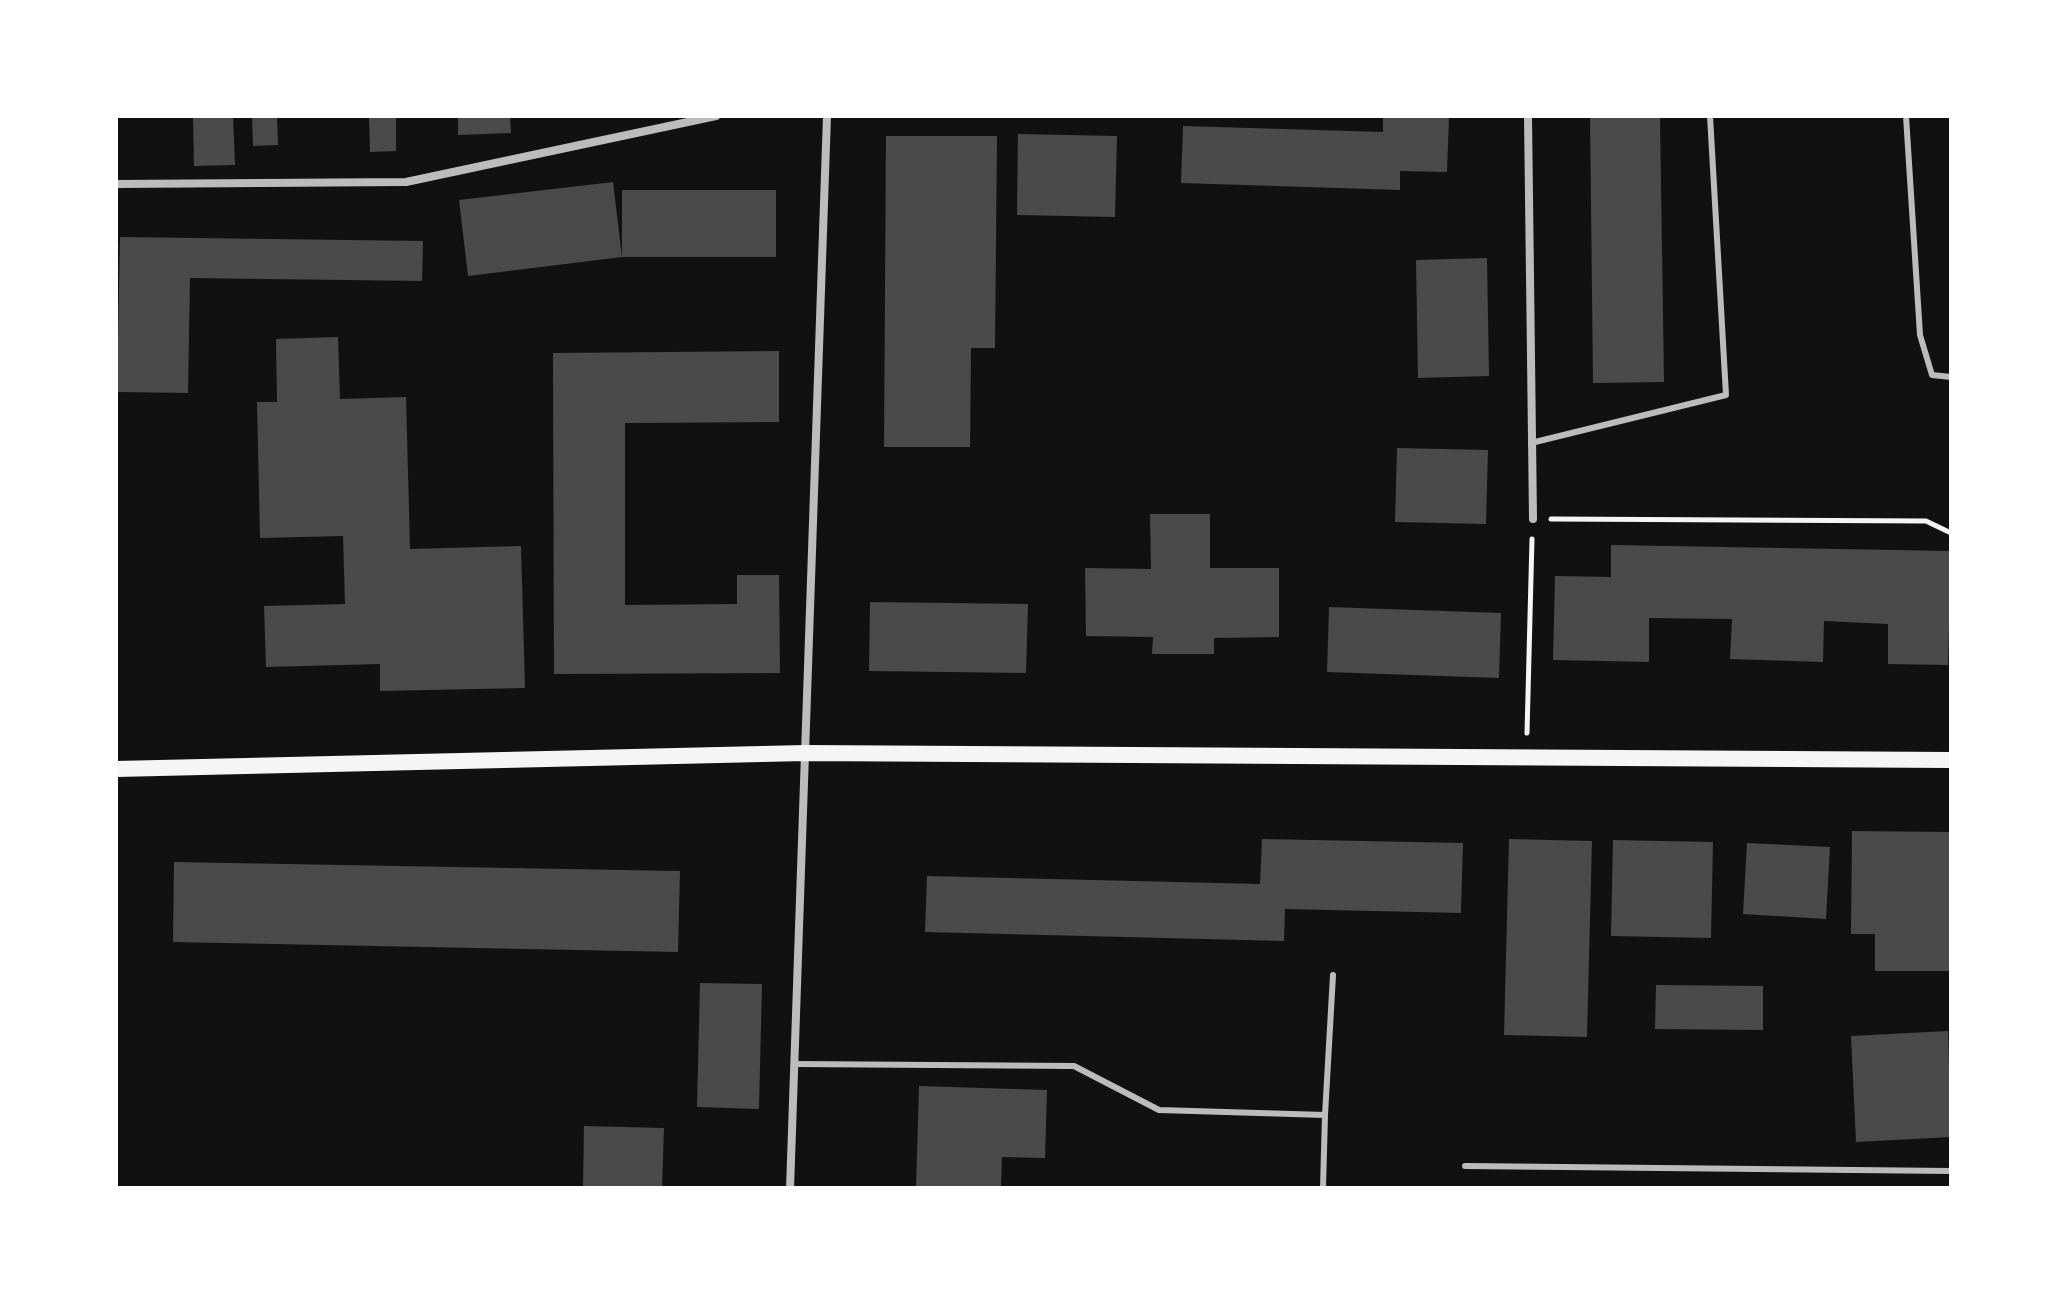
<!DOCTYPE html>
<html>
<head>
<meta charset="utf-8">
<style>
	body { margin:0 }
	#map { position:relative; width:2067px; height:1304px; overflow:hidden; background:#111; font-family:"Work Sans",sans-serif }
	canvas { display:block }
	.frame { position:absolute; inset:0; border:118px solid #fff; pointer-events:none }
</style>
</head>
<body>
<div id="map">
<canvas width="2067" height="1304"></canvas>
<div class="frame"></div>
</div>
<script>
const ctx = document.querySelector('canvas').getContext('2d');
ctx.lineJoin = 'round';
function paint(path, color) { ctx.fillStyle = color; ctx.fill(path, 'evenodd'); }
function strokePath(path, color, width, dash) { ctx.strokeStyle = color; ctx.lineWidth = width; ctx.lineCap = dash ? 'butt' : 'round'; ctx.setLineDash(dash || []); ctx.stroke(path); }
paint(new Path2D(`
	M193,116H233L235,165L194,166Z
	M252,116H277L278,145L253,146Z
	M369,116H396V151L370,152Z
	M458,116H510L511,133L458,135Z
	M1383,116H1449L1447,172L1400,171V190L1181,183L1183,126L1383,132Z
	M1590,116H1660L1664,382L1593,383Z
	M1018,134L1117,136L1115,217L1017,215Z
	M886,136H997L995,348H971L970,447H884Z
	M613,182L622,257L468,276L459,200Z
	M622,190H776V257H622Z
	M120,237L423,241L422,281L190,278L188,393L117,392Z
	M1487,258L1489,376L1418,378L1416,260Z
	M338,337L340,399L406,397L410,549L521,546L525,688L380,691V664L266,667L264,606L345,604L343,536L260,538L257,402H277L276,339Z
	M779,351V422L625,423V605L737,604V575H779L780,673L554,674L553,353Z
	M1397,448L1488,450L1486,524L1395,522Z
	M1150,514H1210V568H1279V637L1214,638V654H1152L1153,637L1086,636L1085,568L1151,569Z
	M1611,545L1951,551L1948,665L1888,664V624L1824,621L1823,662L1730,659L1732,619L1649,618V662L1553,660L1555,576L1611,577Z
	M870,602L1028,604L1026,673L869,671Z
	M1329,607L1501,613L1499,678L1327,672Z
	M1852,831L1951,832V971H1875V934H1851Z
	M1262,839L1463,843L1461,913L1285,909L1284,941L925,932L927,876L1260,884Z
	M1509,839L1592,841L1587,1037L1504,1035Z
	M1613,840L1713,842L1711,938L1611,936Z
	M1747,843L1830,847L1826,919L1743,914Z
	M174,862L680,871L678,952L173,942Z
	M700,983L762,984L759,1109L697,1107Z
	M1656,985L1763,986V1030L1655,1029Z
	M1948,1031L1951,1137L1856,1142L1851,1036Z
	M919,1086L1047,1090L1045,1158L1002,1157L1001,1188H916Z
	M584,1126L664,1128L662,1188H583Z`), '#4a4a4a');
strokePath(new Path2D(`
	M1551,519L1926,521L1951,533
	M1527,733L1532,539`), '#f5f5f5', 5);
strokePath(new Path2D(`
	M1906,116L1920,335L1932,375L1951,377
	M1531,443L1726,395L1710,116
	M794,1064L1074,1066L1159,1110L1325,1115
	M1465,1166L1951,1171
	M1323,1188L1325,1115L1333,975`), '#bcbcbc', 6);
strokePath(new Path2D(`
	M1528,116L1533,519
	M116,184L406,182L716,116
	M790,1188L827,116`), '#bcbcbc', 8);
strokePath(new Path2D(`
	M116,769L805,753L1951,760`), '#f5f5f5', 16);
</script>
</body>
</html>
